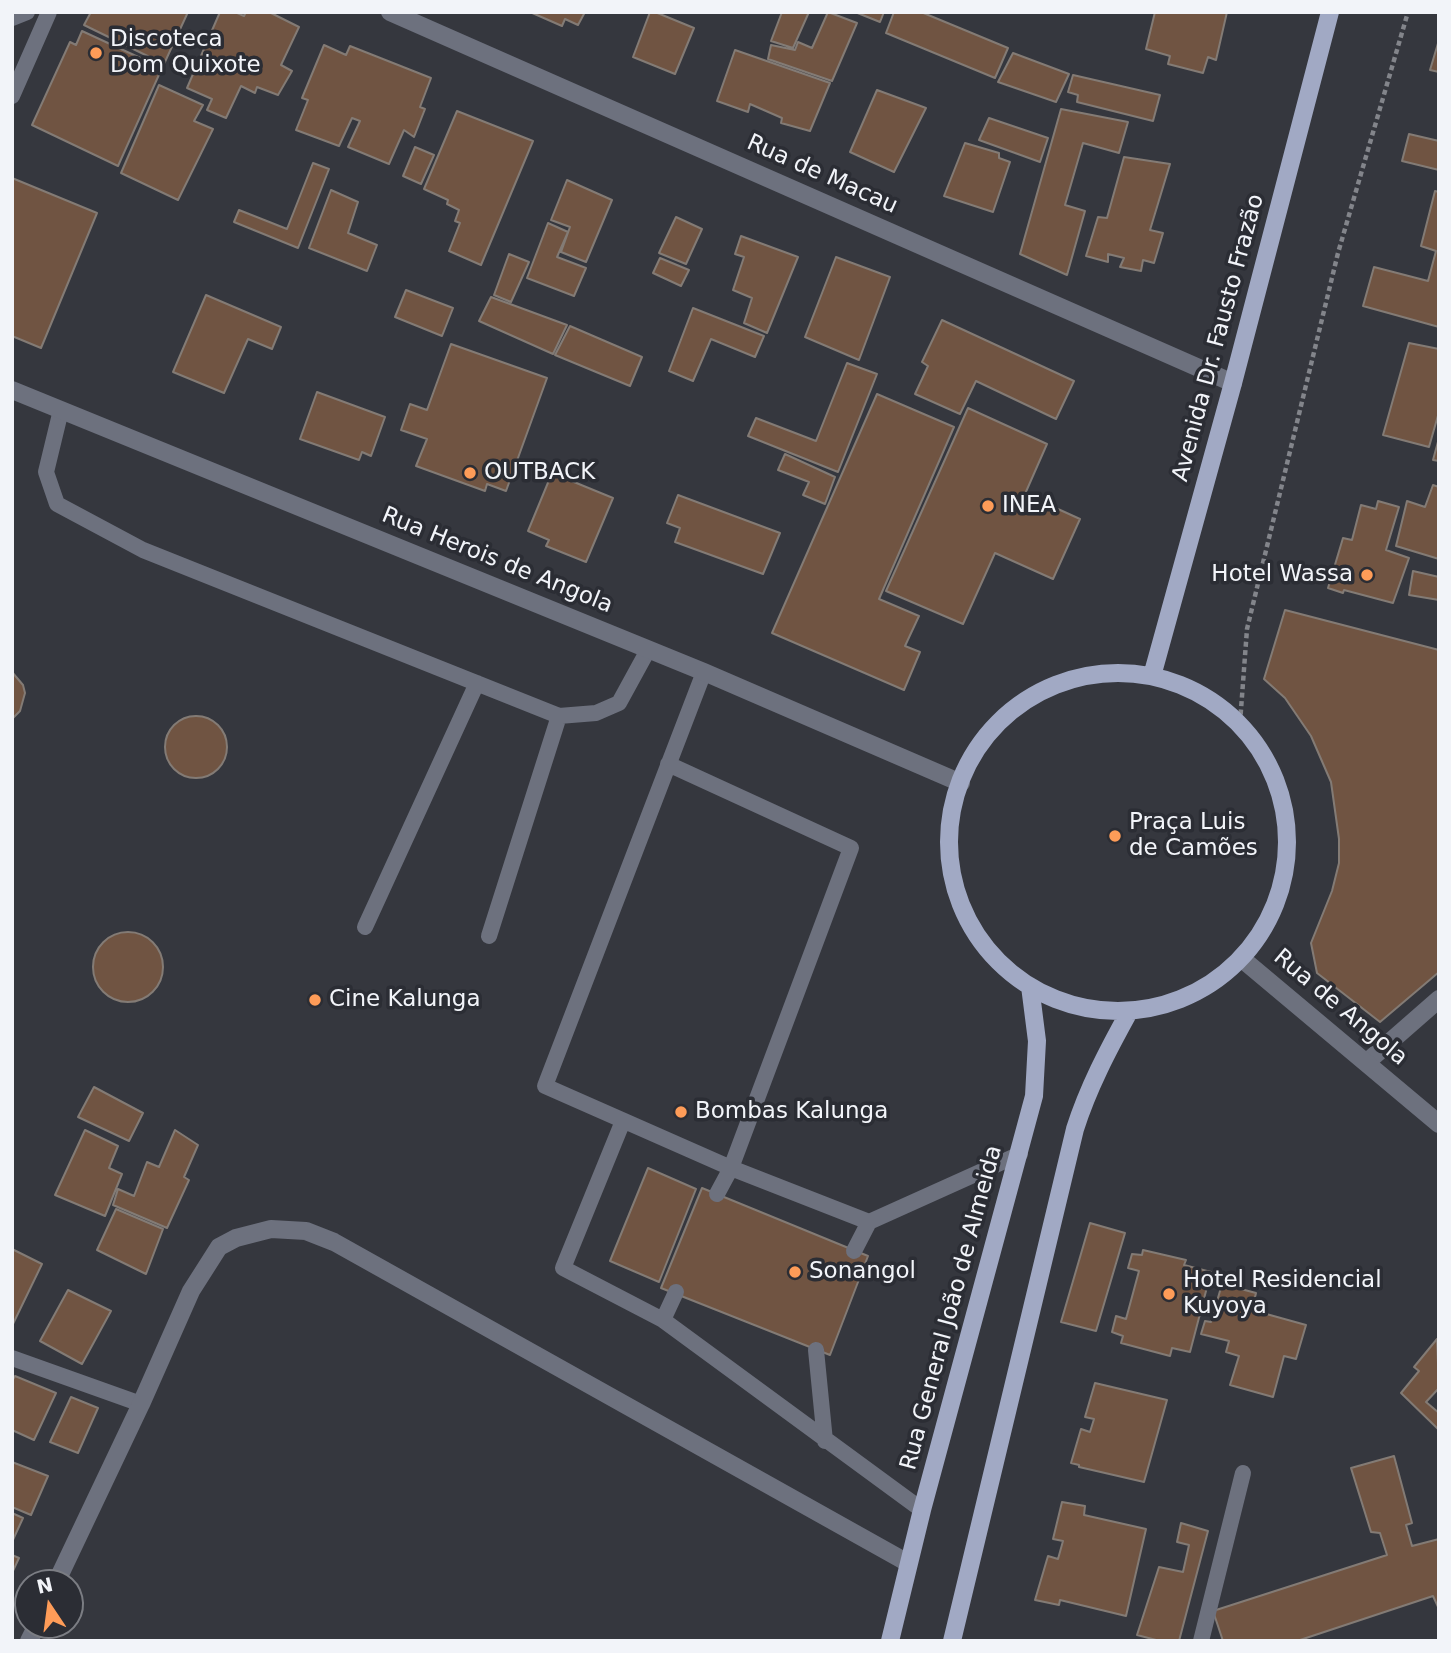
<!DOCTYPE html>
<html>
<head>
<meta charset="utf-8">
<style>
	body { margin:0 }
	#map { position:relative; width:1451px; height:1653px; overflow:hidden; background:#35373e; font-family:"DejaVu Sans",sans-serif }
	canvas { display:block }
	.frame { position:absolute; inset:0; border:14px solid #f2f4f9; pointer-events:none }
	.north { position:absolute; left:14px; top:1569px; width:70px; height:70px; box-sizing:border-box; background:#2b2d34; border:2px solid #7b7d83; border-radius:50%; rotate:347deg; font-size:19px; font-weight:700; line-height:28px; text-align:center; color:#f2f4f9 }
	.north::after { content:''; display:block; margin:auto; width:24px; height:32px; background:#fe9c58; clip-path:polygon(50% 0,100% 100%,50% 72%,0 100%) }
</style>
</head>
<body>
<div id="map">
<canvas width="1451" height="1653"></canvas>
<div class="frame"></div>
<div class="north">N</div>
</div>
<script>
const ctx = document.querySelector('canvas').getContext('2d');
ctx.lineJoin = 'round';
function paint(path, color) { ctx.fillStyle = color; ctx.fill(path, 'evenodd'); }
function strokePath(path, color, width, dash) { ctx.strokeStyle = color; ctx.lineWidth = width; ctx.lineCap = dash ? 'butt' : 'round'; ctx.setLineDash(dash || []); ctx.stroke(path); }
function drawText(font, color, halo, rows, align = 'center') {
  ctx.font = font + ' "DejaVu Sans",sans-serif'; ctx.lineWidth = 7; ctx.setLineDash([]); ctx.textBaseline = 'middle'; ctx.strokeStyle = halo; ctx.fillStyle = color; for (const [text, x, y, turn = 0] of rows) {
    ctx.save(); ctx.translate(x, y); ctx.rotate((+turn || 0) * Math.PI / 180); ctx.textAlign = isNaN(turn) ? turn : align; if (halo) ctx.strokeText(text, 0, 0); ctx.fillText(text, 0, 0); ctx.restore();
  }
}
const building = new Path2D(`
	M91,12H188L164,64L84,25Z
	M220,12H235L244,16L246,12H269L299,27L281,65L292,71L278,95L257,87L255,93L241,86L226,118L207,110L212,99L187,88Z
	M530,12H585L578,25L565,19L562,26Z
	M650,12H655L694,28L675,74L633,57Z
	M782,12H809L793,48L771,41Z
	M828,12L857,23L832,81L768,59L771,45L795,50L798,42L812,48Z
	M855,12H884L880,22Z
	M894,12H921L1008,48L995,78L886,33Z
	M1155,12H1227L1216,60L1208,57L1203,73L1168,64L1170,56L1146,49Z
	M82,31L162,68L118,166L32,125L70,42L76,45Z
	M1439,40V72L1430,70Z
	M324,45L346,55L350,46L431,78L420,107L425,109L414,137L404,130L389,164L348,147L360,121L352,118L339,146L296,130L308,100L302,98Z
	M735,50L830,83L810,131L781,123L782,118L750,104L748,112L717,101Z
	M1013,53L1069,74L1056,102L998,82Z
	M1073,75L1160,95L1153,121L1077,102L1078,95L1068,92Z
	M159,85L203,105L194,121L213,129L178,200L121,173Z
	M877,90L926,108L894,172L850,152Z
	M1061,109L1128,122L1119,153L1083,143L1065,205L1085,211L1067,275L1020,254Z
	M457,111L533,141L481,265L449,251L460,223L455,221L459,210L447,204L448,200L424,189Z
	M989,118L1048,138L1040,162L979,140Z
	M1409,134L1439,141V170L1402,161Z
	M965,143L999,153V158L1010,162L993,212L944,196Z
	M415,147L434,155L421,184L403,176Z
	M1124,157L1170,164L1150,230L1163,233L1154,263L1143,260L1141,271L1120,267L1124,258L1108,254V262L1086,256L1098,217L1107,218Z
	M313,163L329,169L298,248L234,222L239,210L287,229Z
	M12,178L97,213L41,348L12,336Z
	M567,180L612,200L586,262L561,252L570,227L551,220Z
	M331,190L358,202L348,233L377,245L367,271L309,248Z
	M1435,191L1439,192V327L1363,306L1374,267L1428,281L1436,251L1421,246Z
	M676,217L702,229L686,264L659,253Z
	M548,223L568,232L557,257L586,268L574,296L527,278Z
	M741,236L798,257L767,333L744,323L752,298L733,290L744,257L735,254Z
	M509,254L529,262L511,302L494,295Z
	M836,257L890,277L859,360L805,337Z
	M660,258L689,270L681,286L653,273Z
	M406,290L453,308L442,336L395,317Z
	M206,295L281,327L272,349L248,339L224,393L173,372Z
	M491,297L567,325L553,354L479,321Z
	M693,308L764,336L755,357L711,339L693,381L669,371Z
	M942,320L1074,381L1056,419L976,381L960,414L915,394L928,366L922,362Z
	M570,326L642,357L630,386L555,355Z
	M1409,343L1439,349V412L1429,447L1383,435Z
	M451,344L547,378L506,491L487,484L485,491L416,466L427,439L401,430L410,404L427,410Z
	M847,363L877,374L838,472L748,436L756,418L816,441Z
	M317,392L385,417L371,456L362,452L359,460L300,439Z
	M877,394L954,427L879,599L919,616L905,646L920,652L904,690L772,633Z
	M968,408L1047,444L1025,494L1080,519L1053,579L995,553L963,624L886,591Z
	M1439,438V461L1433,460Z
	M785,454L835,477L825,504L803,495L809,482L778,470Z
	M552,473L613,498L586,562L546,546L549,540L528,531Z
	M1433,485L1439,487V559L1396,546L1407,501L1425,507Z
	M678,495L780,533L763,574L675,542L680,528L667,523Z
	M1378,501L1399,507L1386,550L1409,558L1393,603L1344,590L1343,593L1328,588L1343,538L1352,540L1361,505L1376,509Z
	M1413,571L1439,577V600L1409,595Z
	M1285,610L1439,650V972L1380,1022L1317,973L1311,943L1332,891L1339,863V839L1331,782L1311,736L1285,698L1264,679Z
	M12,672L23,685L25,693L20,711L12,719Z
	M165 747a31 31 0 1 1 62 0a31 31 0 1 1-62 0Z
	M93 967a35 35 0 1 1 70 0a35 35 0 1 1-70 0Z
	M94,1087L143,1113L129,1141L78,1117Z
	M85,1130L118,1146L109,1168L122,1174L105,1216L55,1195Z
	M175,1130L198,1145L184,1177L189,1180L167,1228L113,1205L118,1189L134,1196L147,1162L159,1167Z
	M648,1168L696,1189L659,1282L610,1261Z
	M702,1188L868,1256L830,1355L661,1288Z
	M116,1209L163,1229L146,1274L97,1250Z
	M1090,1223L1125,1233L1096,1331L1061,1322Z
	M12,1249L42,1264L12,1326Z
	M1143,1250L1186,1260L1184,1265L1211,1272L1190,1352L1172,1348L1170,1356L1121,1343L1123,1336L1112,1332L1116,1316L1126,1319L1139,1271L1128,1268L1132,1254L1142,1255Z
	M1222,1284L1256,1293L1252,1310L1306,1325L1296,1359L1284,1356L1273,1397L1230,1385L1239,1356L1226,1352L1229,1341L1201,1334L1205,1321L1211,1322Z
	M68,1290L111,1311L82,1364L40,1341Z
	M1437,1339L1439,1388L1426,1402L1439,1413V1430L1401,1393L1419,1371L1414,1367Z
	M15,1376L56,1393L34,1440L12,1430V1381Z
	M1095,1383L1167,1400L1144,1482L1079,1467V1465L1071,1463L1081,1429L1090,1432L1094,1419L1085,1417Z
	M71,1397L98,1408L78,1453L50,1442Z
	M1394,1456L1412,1523L1406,1525L1412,1546L1439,1539V1609L1433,1596L1297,1641H1223L1213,1611L1387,1555L1380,1533L1371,1532L1351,1468Z
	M12,1462L48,1476L31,1515L12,1507Z
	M1062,1502L1085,1506L1084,1515L1146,1529L1126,1616L1060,1600L1059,1605L1035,1600L1048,1556L1058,1559L1063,1541L1053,1539Z
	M12,1513L23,1518L12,1542Z
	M1181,1523L1208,1531L1179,1641H1160L1137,1635L1159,1567L1183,1572L1189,1545L1177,1542Z
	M12,1555L19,1558L12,1573Z`);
paint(building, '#705442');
strokePath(building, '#837b75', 2);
strokePath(new Path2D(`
	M1240,723L1247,629L1338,253L1408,12`), '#83858b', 4.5, [5, 3.5]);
strokePath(new Path2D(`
	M12,18L27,12
	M12,96L49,12
	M61,410L46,472L57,504L143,550L559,716L596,713L619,703L648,650
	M704,672L545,1086L731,1168L869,1222L1020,1154
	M668,764L851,848L731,1168L717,1194
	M365,927L477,683
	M489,936L559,716
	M623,1121L563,1268L663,1320L922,1510
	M854,1251L869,1222
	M663,1320L676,1292
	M816,1350L825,1441
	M12,1358L141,1404
	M1201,1641L1243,1473`), '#6d717e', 16);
strokePath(new Path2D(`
	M390,12L1233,383
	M12,390L704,672L961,783
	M1367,1062L1439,999
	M56,1583L141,1404L191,1291L219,1247L236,1238L271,1229L306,1231L334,1242L908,1563
	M29,1641L37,1625`), '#6d717e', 18);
strokePath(new Path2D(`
	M1241,958L1439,1124`), '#6d717e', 18);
strokePath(new Path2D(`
	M949 842a169 169 0 1 1 338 0a169 169 0 1 1-338 0Z
	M1152,676L1233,383L1330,12
	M890,1641L922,1510L1034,1096L1037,1041L1030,986
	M952,1641L1075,1129C1088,1088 1108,1050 1129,1012`), '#a1a9c4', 18);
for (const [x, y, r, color] of [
	[96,53,7,"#fe9c58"],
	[470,473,7,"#fe9c58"],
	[988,506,7,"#fe9c58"],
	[1367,575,7,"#fe9c58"],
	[1115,836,7,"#fe9c58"],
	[315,1000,7,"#fe9c58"],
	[681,1112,7,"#fe9c58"],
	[795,1272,7,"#fe9c58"],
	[1169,1294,7,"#fe9c58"]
]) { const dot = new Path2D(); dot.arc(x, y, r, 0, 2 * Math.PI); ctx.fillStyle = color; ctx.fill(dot); strokePath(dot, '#2b2d34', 2.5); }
drawText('23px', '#f2f4f9', '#2b2d34', [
	["Discoteca",110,40],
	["Dom Quixote",110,66],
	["OUTBACK",484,473],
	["INEA",1002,506],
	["Hotel Wassa",1353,575,"right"],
	["Praça Luis",1129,823],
	["de Camões",1129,849],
	["Cine Kalunga",329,1000],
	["Bombas Kalunga",695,1112],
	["Sonangol",809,1272],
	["Hotel Residencial",1183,1281],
	["Kuyoya",1183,1307]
], 'left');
drawText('23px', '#f2f4f9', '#2b2d34', [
	["Rua de Macau",822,175,24],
	["Avenida Dr. Fausto Frazão",1219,338,-75],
	["Rua Herois de Angola",497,561,22],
	["Rua de Angola",1340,1008,40],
	["Rua General João de Almeida",952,1308,-75]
]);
</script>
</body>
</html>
